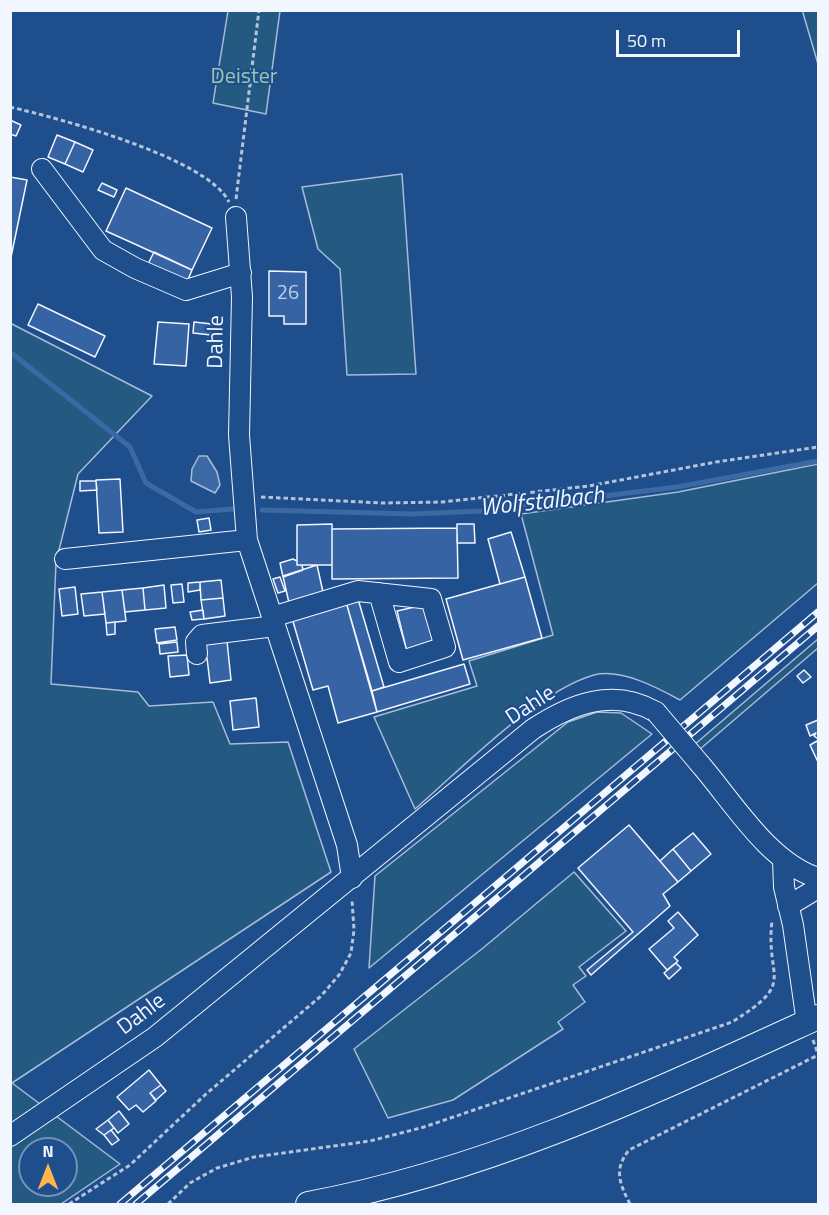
<!DOCTYPE html>
<html>
<head>
<meta charset="utf-8">
<style>
	body { margin:0 }
	#map { position:relative; width:829px; height:1215px; overflow:hidden; background:#1f4e8c; font-family:"Titillium Web",sans-serif }
	canvas { display:block }
	.frame { position:absolute; inset:0; border:12px solid #f2f6ff; pointer-events:none }
	.north { position:absolute; left:18px; top:1137px; width:60px; height:60px; box-sizing:border-box; background:#1f4e8c; border:2px solid #7391ba; border-radius:50%; rotate:0deg; font-size:16px; font-weight:700; line-height:24px; text-align:center; color:#f2f6ff }
	.north::after { content:''; display:block; margin:auto; width:21px; height:27px; background:#ffb74d; clip-path:polygon(50% 0,100% 100%,50% 72%,0 100%) }
	.scale { position:absolute; left:616px; top:30px; width:124px; height:27px; box-sizing:border-box; border:3px solid #f2f6ff; border-top:0; padding-left:8px; font-size:18px; line-height:21px; white-space:nowrap; color:#f2f6ff; -webkit-text-stroke:4px #1f4e8c; paint-order:stroke }
</style>
</head>
<body>
<div id="map">
<canvas width="829" height="1215"></canvas>
<div class="frame"></div>
<div class="north">N</div>
<div class="scale">50 m</div>
</div>
<script>
const ctx = document.querySelector('canvas').getContext('2d');
ctx.lineJoin = 'round';
function paint(path, color) { ctx.fillStyle = color; ctx.fill(path, 'evenodd'); }
function strokePath(path, color, width, dash) { ctx.strokeStyle = color; ctx.lineWidth = width; ctx.lineCap = dash ? 'butt' : 'round'; ctx.setLineDash(dash || []); ctx.stroke(path); }
function drawText(font, color, halo, rows, align = 'center') {
  ctx.font = font + ' "Titillium Web",sans-serif'; ctx.lineWidth = 4.5; ctx.setLineDash([]); ctx.textBaseline = 'middle'; ctx.strokeStyle = halo; ctx.fillStyle = color; for (const [text, x, y, turn = 0] of rows) {
    ctx.save(); ctx.translate(x, y); ctx.rotate((+turn || 0) * Math.PI / 180); ctx.textAlign = isNaN(turn) ? turn : align; if (halo) ctx.strokeText(text, 0, 0); ctx.fillText(text, 0, 0); ctx.restore();
  }
}
const green = new Path2D(`
	M228,11H280L266,114L213,103Z
	M803,11H818V64L803,13Z
	M402,174L416,374L347,375L340,269L318,249L302,187Z
	M10,323L152,396L78,474L56,562L51,684L138,692L149,706L213,702L230,744L288,742L331,872L12,1083L120,1164L61,1204H11ZM30,1149H66V1185H30Z
	M818,464V583L680,700C658,688 621,668 594,675C537,691 460,770 415,809L374,717L477,686L469,661L553,635L521,514L678,492Z
	M818,639V648L699,750L695,744L701,739Z
	M597,712L621,713L652,734L369,968L375,876L568,722Z
	M574,872L626,931L579,967L586,976L573,985L585,1002L558,1022L563,1029L453,1100L388,1118L354,1049L483,948Z`);
paint(green, '#245a82');
strokePath(green, '#a8bbd7', 1.5);
const water = new Path2D(`
	M199,456H207L217,472L220,485L215,493L191,481L192,469Z`);
paint(water, '#3b69a3');
strokePath(water, '#a8bbd7', 1.5);
strokePath(new Path2D(`
	M10,352L130,447L146,483L196,512L233,509
	M262,510L412,514L482,511L677,487L818,461`), '#3b69a3', 5);
const building = new Path2D(`
	M10,120L21,125L16,136L10,134Z
	M57,135L75,142L65,164L48,157Z
	M75,142L93,150L83,172L65,164Z
	M10,177L27,180L10,262Z
	M102,183L117,190L114,197L98,190Z
	M126,188L212,228L192,270L106,231Z
	M154,252L192,270L187,282L148,264Z
	M269,271L306,272V324H284V316H269Z
	M38,304L105,336L95,357L28,325Z
	M158,322L189,324L186,366L154,364Z
	M194,322L212,324L211,335L193,333Z
	M120,479L123,532L99,533L96,480Z
	M80,481H96L97,490L80,491Z
	M209,518L211,530L199,532L197,520Z
	M332,524V565H297V525Z
	M457,524H474L475,543H457Z
	M457,528L458,578L332,579V529Z
	M511,532L525,577L500,584L488,539Z
	M293,559L297,561V565H302L303,570L283,577L280,563Z
	M317,565L323,592L289,603L283,576Z
	M280,577L285,591L278,593L273,579Z
	M525,577L542,638L463,660L446,599Z
	M221,580L223,598L201,600L200,582Z
	M200,582V590L188,592V583Z
	M182,584L184,602L173,603L171,585Z
	M164,585L166,608L145,610L143,588Z
	M75,587L78,614L62,616L59,589Z
	M143,588L145,610L125,612L122,590Z
	M122,590L126,621L106,623L102,592Z
	M102,592L105,614L84,616L81,594Z
	M223,598L225,616L204,619L201,600Z
	M358,599L384,687L372,691L346,602Z
	M346,602L377,712L338,723L328,686L313,690L292,618Z
	M428,604L437,645L407,652L397,611Z
	M203,610L204,619L192,620L190,612Z
	M115,622V634L107,635L106,623Z
	M175,627L177,640L157,643L155,629Z
	M227,641L231,680L210,683L207,658L202,659L201,644Z
	M177,642L178,652L160,654L159,644Z
	M187,655L189,675L170,677L168,656Z
	M464,664L470,684L377,712L372,691Z
	M804,670L811,677L803,683L797,676Z
	M256,698L259,727L233,730L230,701Z
	M818,720V739L814,736L816,733L810,736L806,725Z
	M817,741L818,744V762L810,745Z
	M629,825L678,882L663,894L670,906L591,975L587,970L633,932L578,868Z
	M693,833L711,854L691,871L673,849Z
	M673,849L691,871L678,882L660,861Z
	M678,912L698,935L674,957L678,961L667,970L649,949L674,928L668,921Z
	M676,963L681,968L669,979L664,973Z
	M149,1070L161,1085L150,1093L156,1101L143,1112L136,1105L129,1110L117,1097Z
	M161,1085L166,1091L156,1100L150,1093Z
	M119,1111L129,1124L118,1133L108,1120Z
	M108,1120L114,1128L104,1135L96,1129Z
	M111,1130L119,1140L112,1145L104,1135Z`);
paint(building, '#3563a3');
strokePath(building, '#f2f6ff', 1.5);
const minor = new Path2D(`
	M42,169L103,250L135,268L186,290L241,273
	M236,217L242,297L239,435L247,540L347,845L352,878
	M65,559L247,540
	M272,617L358,591L431,599L445,647L399,662L379,593
	M197,654L196,642L202,635L275,626
	M700,764C733,802 769,863 818,878
	M783,860L784,887L793,925L807,1023
	M788,906L818,888
	M10,1136L155,1037L533,729C571,704 613,687 656,712`);
const major = new Path2D(`
	M308,1204C487,1171 654,1092 818,1017`);
strokePath(minor, '#f2f6ff', 22);
strokePath(major, '#f2f6ff', 26);
strokePath(new Path2D(`
	M10,107C58,118 208,158 229,202
	M236,199L259,10
	M261,497L381,503L442,502L589,486L716,462L818,447
	M813,1040L818,1054
	M69,1204L130,1165L206,1094L321,996L339,975L351,953L354,930L352,900
	M168,1204L190,1183L217,1168L254,1157L370,1141L424,1127L732,1022C798,981 765,981 772,921
	M630,1204C620,1184 613,1170 629,1150L818,1055`), '#b3c4dc', 3, [4.5, 3]);
strokePath(minor, '#1f4e8c', 20);
strokePath(major, '#1f4e8c', 24);
const rail = new Path2D(`
	M120,1204L818,612
	M136,1204L818,626`);
strokePath(rail, '#f2f6ff', 7);
strokePath(rail, '#1f4e8c', 4.5, [14]);
const minorBridge = new Path2D(`
	M656,712L700,764`);
strokePath(minorBridge, '#f2f6ff', 22, []);
strokePath(minorBridge, '#1f4e8c', 20);
drawText('20px', '#c3d1e8', null, [
	["26",288,294]
]);
drawText('22px', '#97c8a6', '#1f4e8c', [
	["Deister",244,78]
]);
drawText('22px', '#f2f6ff', '#1f4e8c', [
	["Dahle",217,342,-89],
	["Dahle",531,706,-33],
	["Dahle",142,1015,-37]
]);
drawText('italic 24px', '#f2f6ff', '#1f4e8c', [
	["Wolfstalbach",542,503,-6]
]);
</script>
</body>
</html>
